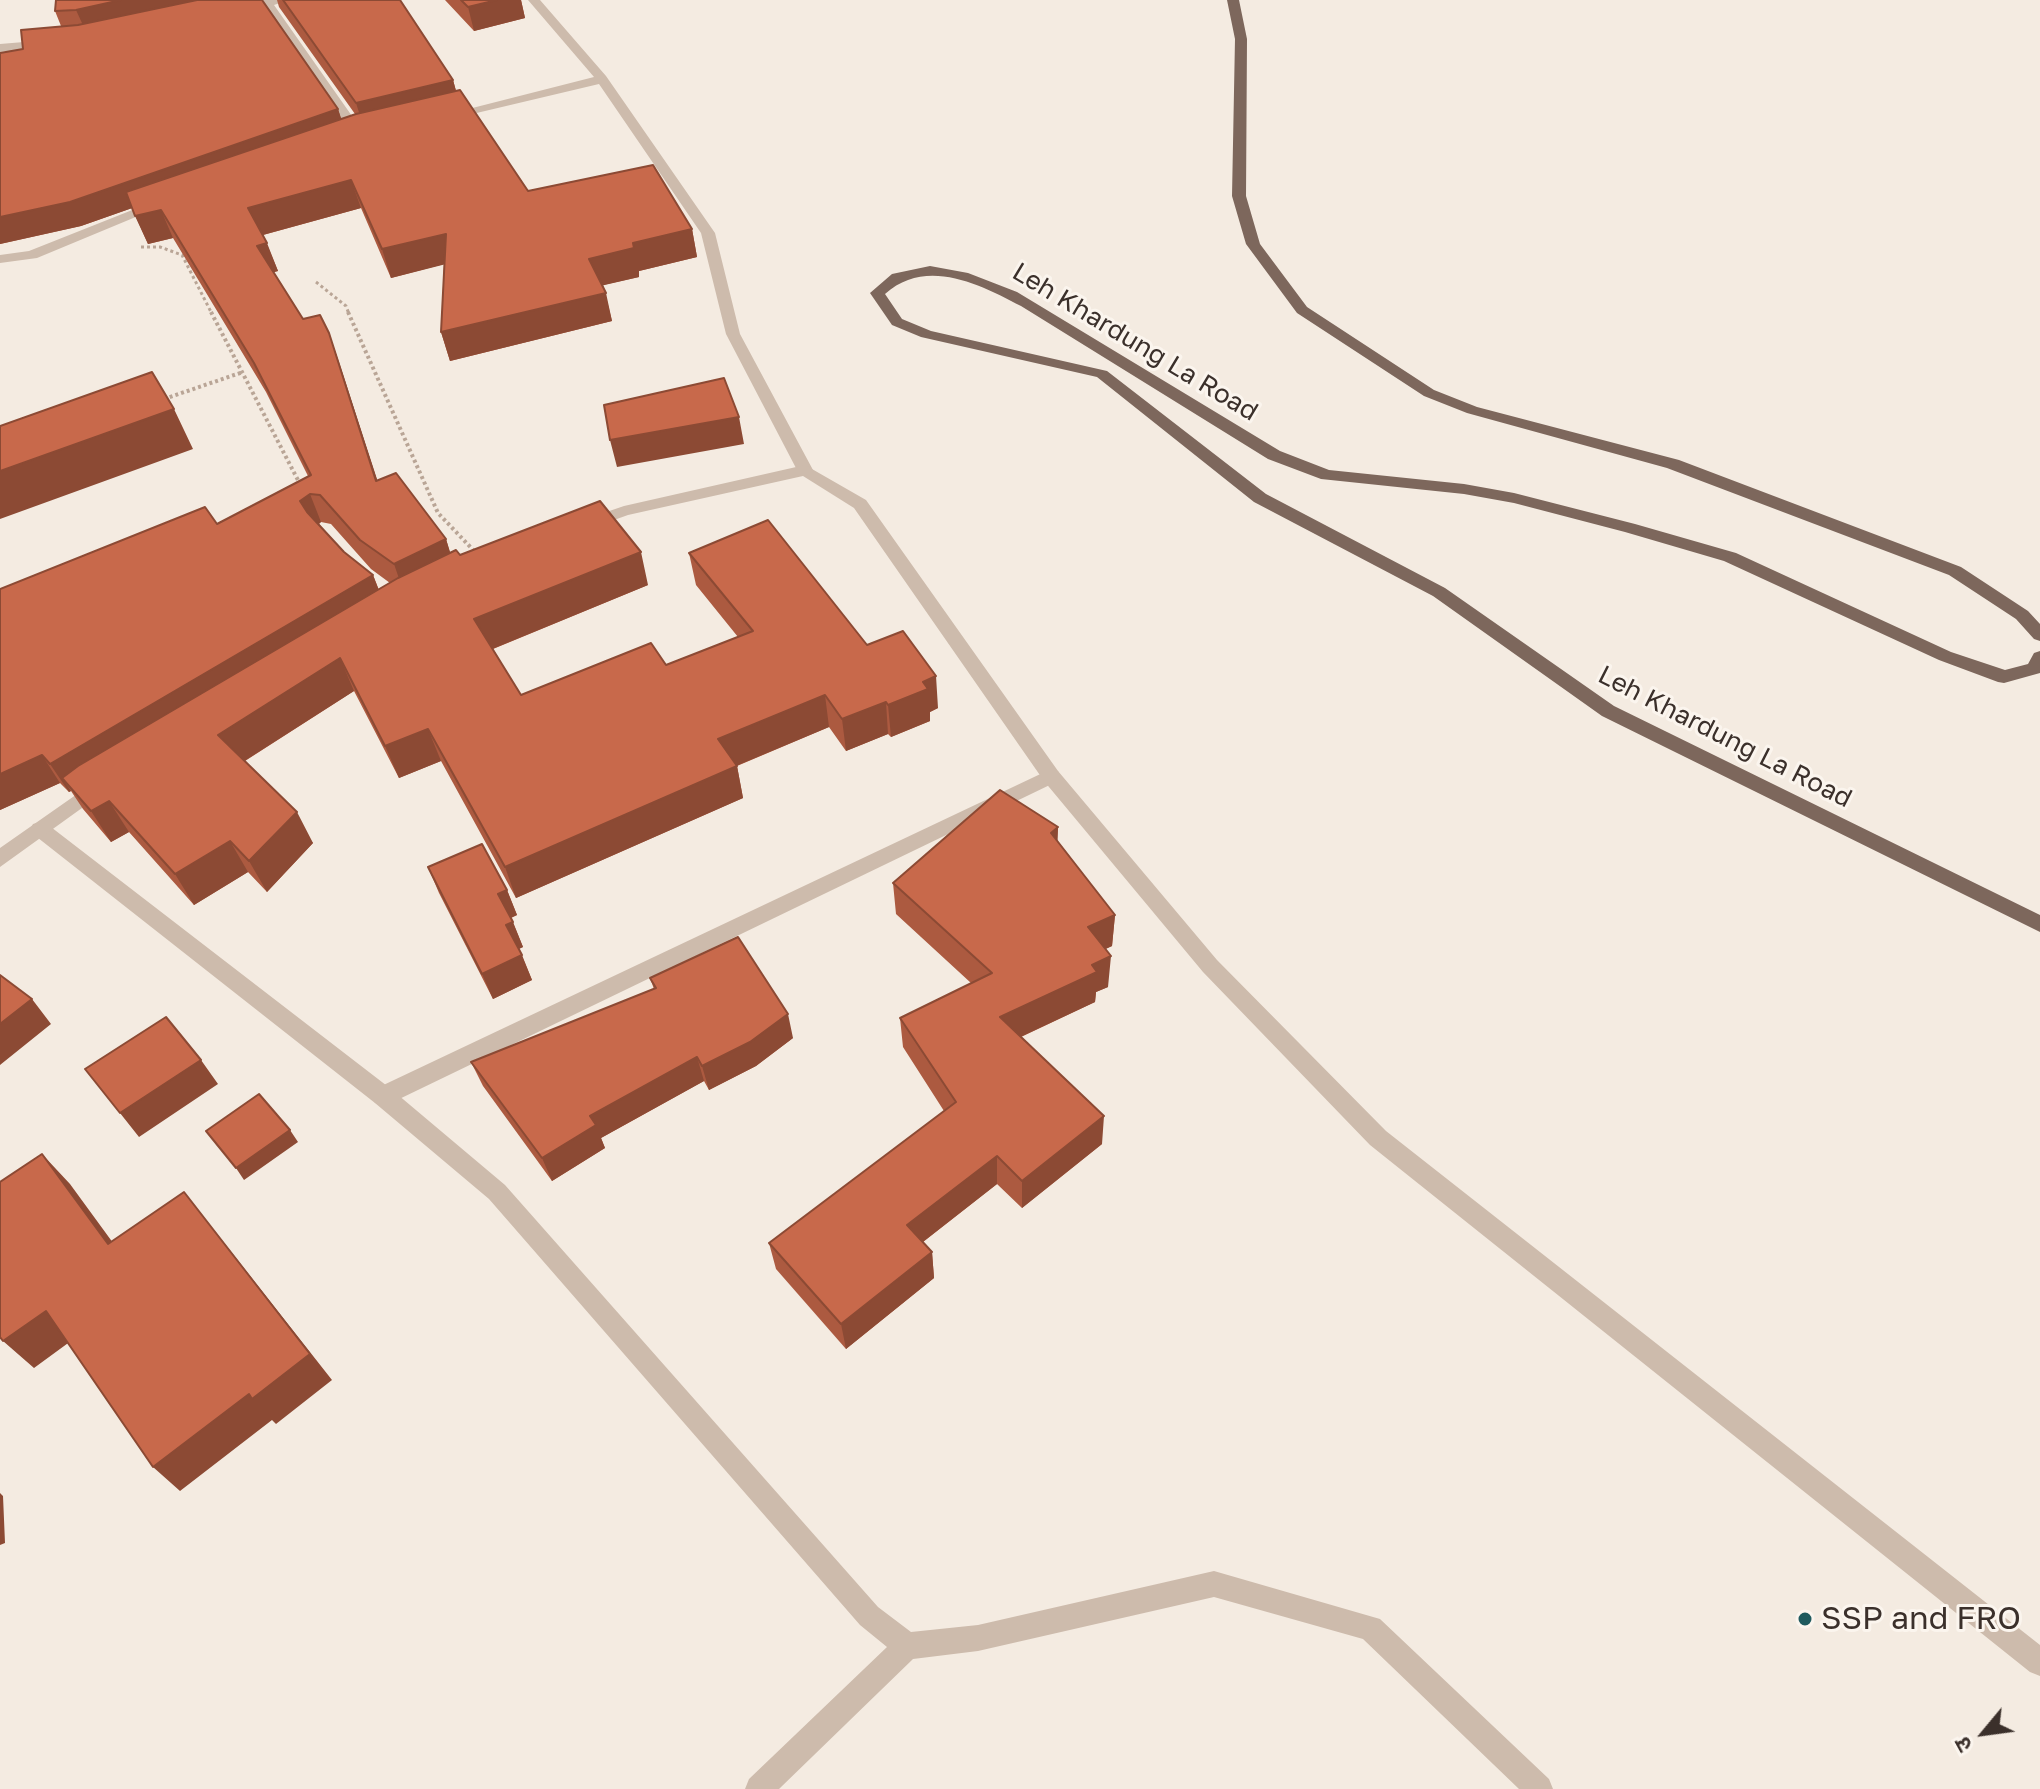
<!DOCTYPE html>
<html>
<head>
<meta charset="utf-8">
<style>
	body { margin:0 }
	#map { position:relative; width:2040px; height:1789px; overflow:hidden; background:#f4ebe1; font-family:"Golos Text","Noto Sans Devanagari",sans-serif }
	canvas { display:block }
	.north { position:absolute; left:1944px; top:1693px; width:80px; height:80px; -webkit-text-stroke:6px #fbf5ee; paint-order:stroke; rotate:241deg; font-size:22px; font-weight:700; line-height:32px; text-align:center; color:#3b302b }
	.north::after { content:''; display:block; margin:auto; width:28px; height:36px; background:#3b302b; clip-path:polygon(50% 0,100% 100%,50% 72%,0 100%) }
</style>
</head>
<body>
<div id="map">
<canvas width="2040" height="1789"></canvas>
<div class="north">उ</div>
</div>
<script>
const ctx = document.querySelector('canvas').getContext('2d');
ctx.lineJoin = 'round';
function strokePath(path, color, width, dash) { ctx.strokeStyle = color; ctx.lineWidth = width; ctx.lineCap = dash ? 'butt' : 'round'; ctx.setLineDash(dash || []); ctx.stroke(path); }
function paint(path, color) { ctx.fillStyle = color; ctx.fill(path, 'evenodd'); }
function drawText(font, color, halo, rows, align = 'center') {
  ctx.font = font + ' "Golos Text",sans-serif'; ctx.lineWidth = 6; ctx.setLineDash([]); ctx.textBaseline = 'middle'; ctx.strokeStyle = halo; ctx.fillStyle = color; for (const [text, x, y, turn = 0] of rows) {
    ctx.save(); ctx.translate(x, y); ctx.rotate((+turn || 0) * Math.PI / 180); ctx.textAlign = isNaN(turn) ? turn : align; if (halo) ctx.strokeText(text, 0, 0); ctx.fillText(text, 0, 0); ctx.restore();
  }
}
strokePath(new Path2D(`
	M141,247H160L182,255L212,314
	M316,282L346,306L349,314`), '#b9a596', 3, [3, 3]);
strokePath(new Path2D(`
	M211,312L301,486
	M348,312L438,513L477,554
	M164,399L243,372`), '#b9a596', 4, [3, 3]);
paint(new Path2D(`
	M258,0H289L274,5L366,136L364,139H354L263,8L240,13L234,9Z
	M48,40L52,41V47L0,52V44Z
	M1051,769L1058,771L1060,776L1058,781L391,1103L383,1105L375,1103L372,1096L375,1089Z`), '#cdbbac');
paint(new Path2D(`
	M528,0H540L606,76L715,233L740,334L813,470L811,474H799L797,470L726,334L701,233L599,84L447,120L441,116L594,77Z
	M155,201L167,204L37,258L0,263V255L29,251Z
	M40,822L47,824L391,1089L505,1185L878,1607L911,1632L978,1625L1214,1571L1380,1619L1549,1779L1553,1789H1519L1363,1639L1214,1597L978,1651L913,1659L779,1789H745L749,1779L887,1647L860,1625L489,1199L375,1103L33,834L30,829L33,824Z`), '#cdbbac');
paint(new Path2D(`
	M805,465L866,500L1058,771L1217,960L1386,1131L2040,1645V1676L2030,1672L1370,1145L1203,972L1044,781L854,508L803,476L628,515L586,530L578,525L580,521L624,506Z
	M100,778L107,780L109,785L107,790L0,867V848Z`), '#cdbbac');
paint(new Path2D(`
	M1227,0H1239L1247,39L1246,196L1260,244L1307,307L1434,390L1477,407L1679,460L1961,567L2028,611L2040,624V641L2034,639L2016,619L1949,575L1667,468L1467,413L1424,396L1297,313L1246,244L1232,196L1235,39Z
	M930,266L968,273L1017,292L1280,451L1329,470L1464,484L1514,493L1635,524L1736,553L1951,652L2005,670L2028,664L2034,653L2040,651V673L2004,683L1998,682L1939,660L1724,561L1625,532L1514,503L1464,494L1321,479L1268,459L1021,306C979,284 926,257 885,294L902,319L931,331L1107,371L1266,494L1445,588L1614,706L2040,915V932L1602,716L1433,596L1254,502L1097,377L921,337L892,325L870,293L892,274Z`), '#7d675c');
paint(new Path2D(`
	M56,0L338,109L341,119L355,114L279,7L277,0H400L453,80L456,91L528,191L692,229L697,257L639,271V277L603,285L612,321L450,361L441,332L444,264L391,278L361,208L263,235L278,271L273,272L303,319L329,333L377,480L446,539L450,553L460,555L648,585L493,649L521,695L666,665L738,637L696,585L689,553L867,645L938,708L930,712V721L891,737L888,734L846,751L829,727L737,766L743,798L516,898L441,761L399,778L354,691L245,761L313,843L267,892L248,872L194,905L129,832L111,842L83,809L71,791L69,792L60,783L0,810V589L217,524L308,476L266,392L173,238L148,244L132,208L81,226L0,244V53L23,49L61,26L55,11ZM321,522L331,524L371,569L390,583L379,590L373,575L344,552L319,524Z
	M445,0H521L525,18L474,31Z
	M1058,827L1057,840L1115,915L1112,946L1105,949L1108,987L1096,992L1095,1002L1021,1037L1102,1144L1022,1208L997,1184L923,1242L932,1252L934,1278L846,1349L776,1269L769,1243L944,1111L903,1047L900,1018L971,983L896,914L893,883Z
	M428,867L507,890L517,915L511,918L523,947L519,949L532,980L493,999L439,893Z
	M650,978L793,1038L756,1066L709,1090L704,1081L601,1138L605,1148L552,1181L483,1086L471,1062L654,989Z`), '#ac5a40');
paint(new Path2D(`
	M121,0H244L87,34L76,10Z
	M497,0H521L525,18L474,31L468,7Z
	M453,80L460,105L364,128L356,103Z
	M338,109L346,133L81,226L0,244V217Z
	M351,180L361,208L259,236L248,208Z
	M161,210L173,238L148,244L135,216Z
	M692,229L697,257L639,271V277L596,287L589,259L633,243Z
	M446,234L454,262L391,278L382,249Z
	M267,243L278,271L268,274L257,246Z
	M606,293L612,321L450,361L441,332Z
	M329,333L339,362L387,510L376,481Z
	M174,409L193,449L0,519V471Z
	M739,417L744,444L617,467L610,440Z
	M310,494L321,522L312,529L300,501Z
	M446,539L455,568L404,593L394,564Z
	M641,552L648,585L485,652L474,619Z
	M373,575L384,604L62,778L71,791L69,792L50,764Z
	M340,658L354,691L235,767L218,735Z
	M936,676L938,708L930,712V721L891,737L888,705L923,682Z
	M825,695L829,727L724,771L718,739Z
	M886,702L888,734L846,751L842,719Z
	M428,729L441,761L399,778L385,746Z
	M42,755L60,783L0,810V774Z
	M737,766L743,798L516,898L505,867Z
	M109,801L129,832L111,842L91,811Z
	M297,812L313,843L267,892L249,861Z
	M1058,827L1057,859L1051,833Z
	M230,841L248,872L194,905L175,874Z
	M507,890L517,915L508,919L498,894Z
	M1115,915L1112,946L1087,958L1088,927Z
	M513,922L523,947L516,950L506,925Z
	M522,955L532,980L493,999L482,974Z
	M1111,956L1108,987L1096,992L1095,1002L1001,1046L1000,1017L1092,965Z
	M32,999L51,1024L0,1065V1024Z
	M788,1014L793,1038L756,1066L709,1090L702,1066Z
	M697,1057L704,1081L601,1138L605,1148L552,1181L542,1158L590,1116Z
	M201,1060L218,1084L139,1137L120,1113Z
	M1104,1116L1102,1144L1022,1208V1181Z
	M290,1130L298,1142L244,1180L236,1168Z
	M42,1154L70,1184L135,1273L108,1244Z
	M997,1156V1184L910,1252L907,1225Z
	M184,1192L332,1380L276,1424L272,1420L180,1491L153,1467Z
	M932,1252L934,1278L846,1349L841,1324Z
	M46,1311L75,1338L34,1368L3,1341Z
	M0,1493L3,1496L5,1543L0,1545Z`), '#8c4a34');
const building = new Path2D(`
	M56,0H121L76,10L55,11Z
	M197,0H262L338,109L70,202L0,217V53L23,49L21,30L78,25Z
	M283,0H400L453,80L356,103Z
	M461,0H497L468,7Z
	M460,90L528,191L653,165L692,229L633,243L634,248L589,259L606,293L441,332L446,234L382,249L351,180L248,208L267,243L257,246L303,319L320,315L329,333L376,481L396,473L446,539L394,564L360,540L320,495L310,494L300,501L307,512L344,552L373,575L50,764L42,755L0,774V589L205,507L217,524L311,475L254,363L161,210L135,216L126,192L356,114Z
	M152,372L174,409L0,471V426Z
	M724,378L739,417L610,440L604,405Z
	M600,501L641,552L474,619L521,695L651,643L666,665L753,631L689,553L768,520L867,645L903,631L936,676L923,682L928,689L888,705L886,702L842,719L825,695L718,739L737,766L505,867L428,729L385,746L340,658L218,735L297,812L249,861L230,841L175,874L109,801L91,811L62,778L78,766L398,578L456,550L460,555Z
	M1000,790L1058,827L1051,833L1115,915L1088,927L1111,956L1092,965L1097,972L1000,1017L1104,1116L1022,1181L997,1156L907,1225L932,1252L841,1324L769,1243L956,1102L900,1018L992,973L893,883Z
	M482,844L507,890L498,894L513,922L506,925L522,955L482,974L428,867Z
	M738,937L788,1014L750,1042L702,1066L697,1057L590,1116L596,1125L542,1158L471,1062L656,988L650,978Z
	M0,975L32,999L0,1024Z
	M166,1017L201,1060L120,1113L85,1069Z
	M259,1094L290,1130L236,1168L206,1131Z
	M42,1154L108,1244L184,1192L310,1354L252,1399L249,1394L153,1467L46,1311L3,1341L0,1337V1182Z`);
paint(building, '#c8694b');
strokePath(building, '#8c4a34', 2);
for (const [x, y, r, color] of [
	[1805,1619,8,"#1f5a5e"]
]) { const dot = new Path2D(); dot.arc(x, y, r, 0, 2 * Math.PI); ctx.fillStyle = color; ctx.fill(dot); strokePath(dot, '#fbf5ee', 3); }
drawText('26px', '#3b302b', '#fbf5ee', [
	["Leh Khardung La Road",1135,342,31],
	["Leh Khardung La Road",1725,737,27]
]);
drawText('32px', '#3b302b', '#fbf5ee', [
	["SSP and FRO",1821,1619]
], 'left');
</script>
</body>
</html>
